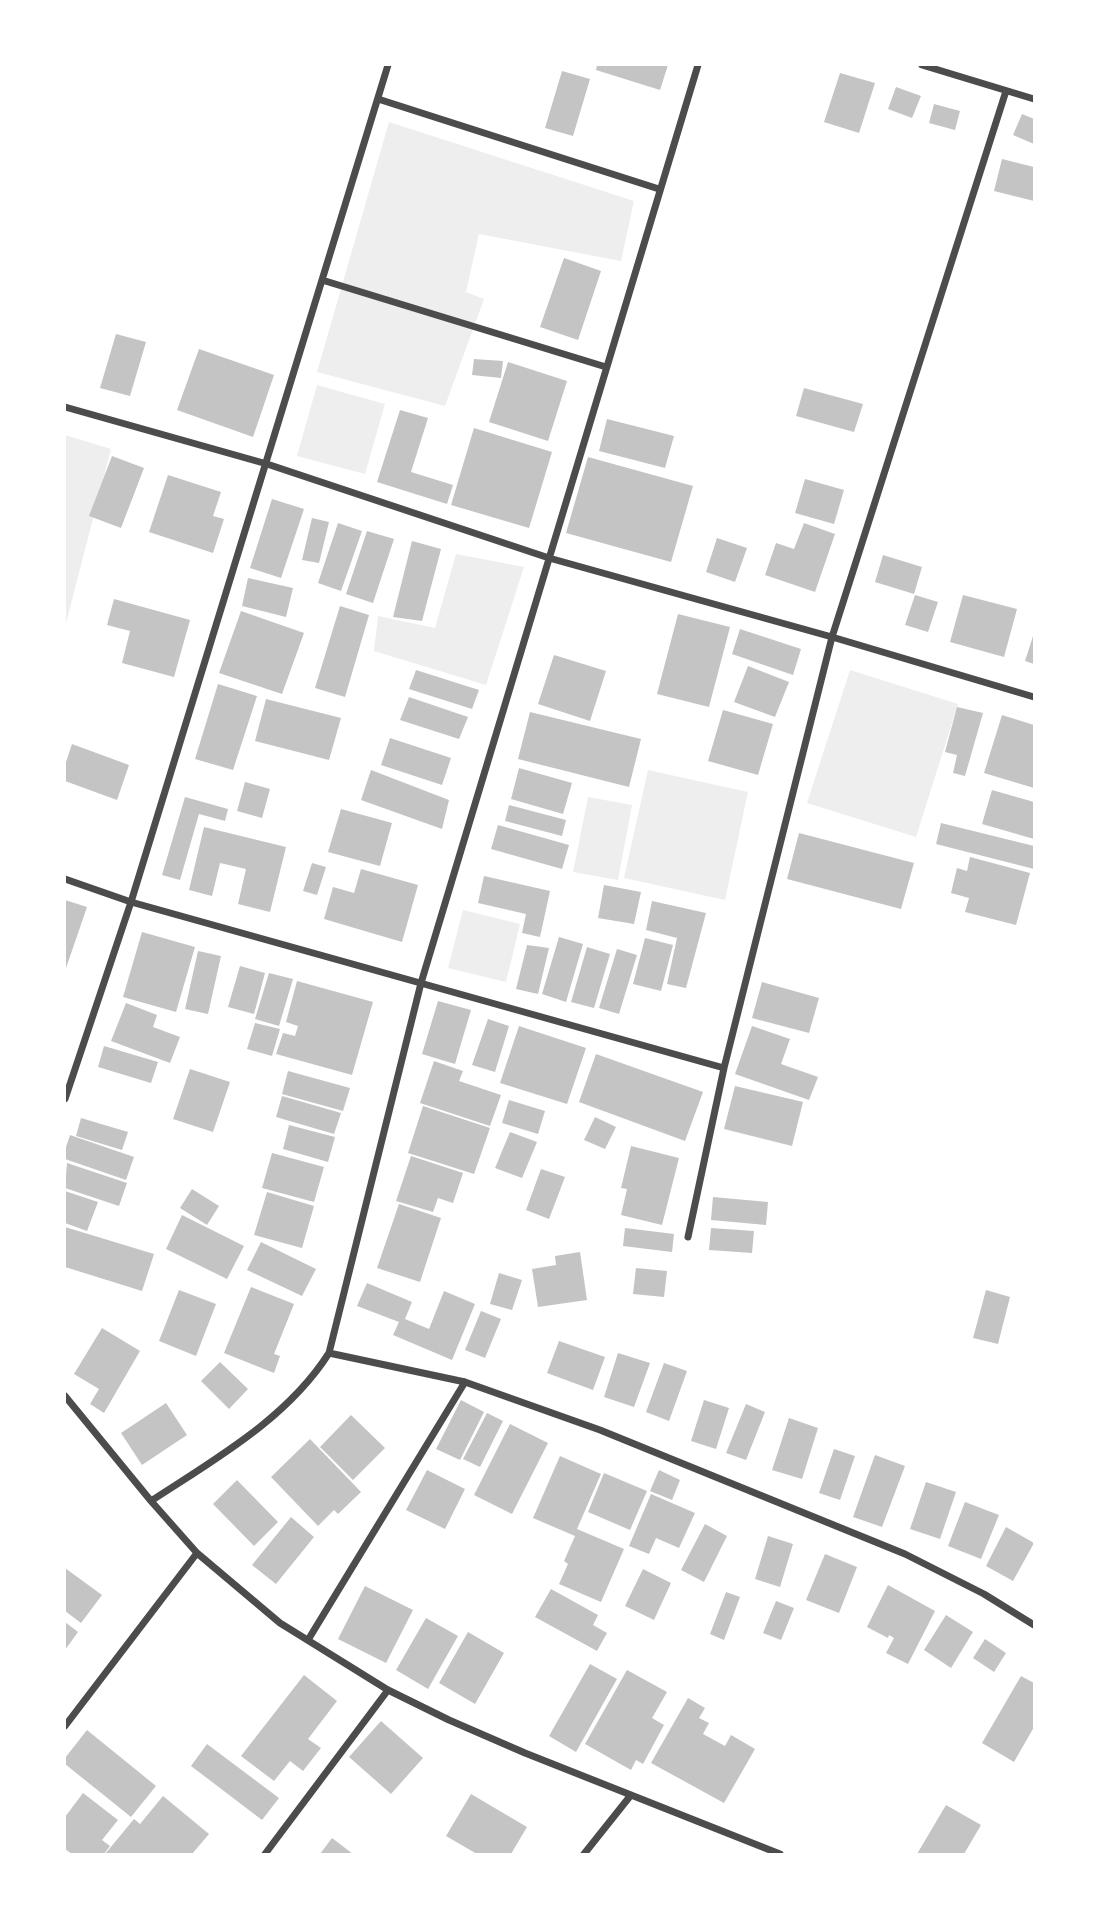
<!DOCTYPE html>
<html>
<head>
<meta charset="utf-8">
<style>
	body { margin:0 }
	#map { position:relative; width:1099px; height:1919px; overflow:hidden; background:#fff; font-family:"Source Serif 4",serif }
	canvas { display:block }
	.frame { position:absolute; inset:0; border:66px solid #fff; pointer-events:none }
</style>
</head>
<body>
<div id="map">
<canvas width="1099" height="1919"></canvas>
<div class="frame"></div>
</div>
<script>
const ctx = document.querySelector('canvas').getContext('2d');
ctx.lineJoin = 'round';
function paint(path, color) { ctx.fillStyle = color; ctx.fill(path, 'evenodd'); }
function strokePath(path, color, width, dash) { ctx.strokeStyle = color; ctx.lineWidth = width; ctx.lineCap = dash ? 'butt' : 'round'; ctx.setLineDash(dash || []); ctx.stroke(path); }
paint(new Path2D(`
	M389,122L634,201L621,261L479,234L466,292L484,299L445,406L317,372Z
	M317,385L385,404L365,474L297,456Z
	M65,435L111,449L65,627Z
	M456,554L524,567L486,685L374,651L378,616L435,628Z
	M850,670L958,704L916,837L807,803Z
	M648,770L748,792L725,900L624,878Z
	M588,797L632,805L618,880L573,872Z
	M463,910L520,924L506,982L448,968Z`), '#eee');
paint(new Path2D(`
	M597,65H668L660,90L596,70Z
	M562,71L590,79L573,136L545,128Z
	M840,73L875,83L859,133L824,122Z
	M896,87L921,96L912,118L888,109Z
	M934,104L960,111L955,130L929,123Z
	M1022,114L1034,119V144L1013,135Z
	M1002,159L1034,167V201L994,191Z
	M564,258L601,271L578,340L540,327Z
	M116,334L146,342L130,396L100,388Z
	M199,349L274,375L253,437L177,410Z
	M474,359L503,361L501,378L472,375Z
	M508,362L567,381L548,441L489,422Z
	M804,388L863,404L854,432L796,416Z
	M400,410L428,418L411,472L453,485L447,504L377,482Z
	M607,419L674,436L665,468L599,451Z
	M474,428L552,452L529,528L451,505Z
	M112,456L144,468L121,528L89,516Z
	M588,457L693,486L671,562L566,533Z
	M168,475L221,492L213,516L224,519L213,553L149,532Z
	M805,479L844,490L834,524L795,513Z
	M272,499L304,509L281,578L250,568Z
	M312,518L329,522L319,563L302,560Z
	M338,523L362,531L341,591L318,583Z
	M804,523L835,534L815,592L765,575L776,543L794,549Z
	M367,531L394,539L373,603L346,594Z
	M717,538L747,548L735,582L706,572Z
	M412,541L441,549L422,621L393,617Z
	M883,555L922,567L914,594L875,582Z
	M248,578L293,588L286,617L242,606Z
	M915,595L938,602L928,632L905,625Z
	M963,595L1017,609L1004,657L950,642Z
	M114,599L190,620L174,677L122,663L130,631L107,625Z
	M340,606L369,615L345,697L315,688Z
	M241,611L304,633L282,694L219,673Z
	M678,614L730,627L709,707L657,694Z
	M740,629L801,649L793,675L732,654Z
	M1034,633V664L1025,661Z
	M554,655L606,671L590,721L538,704Z
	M748,666L789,682L775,717L734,702Z
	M416,670L479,690L472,709L409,689Z
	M218,684L257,696L233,770L195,759Z
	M409,697L468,717L459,739L400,720Z
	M266,699L341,718L329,760L255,741Z
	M957,707L983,713L965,776L953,773L957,755L945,752Z
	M723,710L773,724L758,775L708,761Z
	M530,712L641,739L629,787L518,759Z
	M1002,715L1034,725V788L984,773Z
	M390,738L451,758L442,785L381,765Z
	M72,744L129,765L117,800L65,781V765Z
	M519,768L572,783L563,814L511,799Z
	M371,770L449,800L442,829L361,800Z
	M245,782L270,789L262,818L237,811Z
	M992,790L1034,802V839L982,824Z
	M185,797L228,809L225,821L199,814L180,880L162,875Z
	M509,805L566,820L562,836L505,821Z
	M341,809L392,823L380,866L328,852Z
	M941,823L1034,846V869L936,844Z
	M498,825L569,845L562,869L491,849Z
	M204,827L286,847L270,912L238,904L246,869L220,863L212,896L189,890Z
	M799,833L914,863L901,909L787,879Z
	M970,857L1030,873L1016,925L965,912L969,898L951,893L957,868L967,871Z
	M312,863L326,867L317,895L303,891Z
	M361,869L418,885L402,942L324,919L333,887L354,893Z
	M484,876L550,891L540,937L522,933L526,914L478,903Z
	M604,885L641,892L634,924L598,918Z
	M65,900L87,907L65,971Z
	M652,901L706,913L686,988L667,984L677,938L646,930Z
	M142,932L195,947L176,1012L123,997Z
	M559,937L583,944L566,1002L542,994Z
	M645,938L673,945L661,991L633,984Z
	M527,945L549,948L538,994L516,989Z
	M587,947L610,954L594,1008L571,1002Z
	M617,949L637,955L619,1014L599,1008Z
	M198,951L221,956L208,1014L185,1009Z
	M240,966L265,973L254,1014L228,1007Z
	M269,973L293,979L279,1026L255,1019Z
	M297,981L373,1002L352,1075L276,1054L283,1033L295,1036L298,1026L286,1022Z
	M762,982L819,998L809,1033L752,1018Z
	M438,1001L471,1010L455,1064L422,1054Z
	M126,1003L157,1015L153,1027L180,1037L170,1063L111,1041Z
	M488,1019L509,1026L495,1072L472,1065Z
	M255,1023L280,1029L272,1056L247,1049Z
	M519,1026L586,1048L567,1104L500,1083Z
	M752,1026L790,1039L781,1064L818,1077L809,1100L735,1074Z
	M104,1046L158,1062L151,1083L98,1067Z
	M596,1054L703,1092L685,1141L579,1102Z
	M434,1061L463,1071L459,1081L501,1095L490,1126L420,1103Z
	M190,1069L230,1082L213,1132L173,1119Z
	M288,1071L350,1088L343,1111L282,1094Z
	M735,1086L803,1102L792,1146L724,1129Z
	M282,1096L341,1113L334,1134L276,1117Z
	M509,1100L545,1111L538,1134L502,1123Z
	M423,1106L490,1128L474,1174L408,1153Z
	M595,1117L616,1127L605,1149L584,1140Z
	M81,1118L128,1132L122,1150L76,1136Z
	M289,1125L335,1137L328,1162L283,1149Z
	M510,1132L537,1142L522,1178L495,1168Z
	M70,1135L134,1157L126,1180L65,1159V1150Z
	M631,1146L679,1158L662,1225L621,1215L627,1189L621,1188Z
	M272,1153L324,1167L314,1202L262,1188Z
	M411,1156L463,1173L453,1203L438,1198L433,1212L396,1201Z
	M67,1163L127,1183L119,1206L65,1188Z
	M541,1169L565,1177L549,1219L526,1210Z
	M192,1189L219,1206L207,1225L180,1208Z
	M65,1191L98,1202L87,1231L65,1223Z
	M267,1192L314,1206L302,1248L254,1235Z
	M713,1197L768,1202L766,1225L711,1220Z
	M399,1204L441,1218L420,1282L377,1268Z
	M182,1215L244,1246L227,1279L166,1249Z
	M65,1227L154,1254L142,1291L65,1267Z
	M625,1228L674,1234L672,1252L623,1246Z
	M711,1228L754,1231L752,1253L709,1250Z
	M261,1242L316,1269L302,1296L247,1270Z
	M580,1252L587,1300L538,1307L532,1269L556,1265L555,1256Z
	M636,1268L667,1271L664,1297L633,1294Z
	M499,1273L522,1280L512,1310L490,1304Z
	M367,1283L412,1302L405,1319L429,1329L444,1291L475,1304L452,1360L393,1335L399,1322L357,1306Z
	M251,1287L294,1304L274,1354L280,1356L274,1373L224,1353Z
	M179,1290L216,1304L196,1356L159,1341Z
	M986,1290L1010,1297L998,1344L973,1338Z
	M481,1311L501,1319L485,1358L465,1350Z
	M102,1328L140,1351L104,1413L90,1404L99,1389L74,1374Z
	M559,1341L605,1357L593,1390L547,1373Z
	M618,1353L650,1363L634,1407L604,1397Z
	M220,1362L248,1389L229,1409L201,1381Z
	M664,1363L687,1371L669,1421L646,1412Z
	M461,1400L484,1412L460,1460L436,1449Z
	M704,1400L729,1408L716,1449L691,1441Z
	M166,1403L187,1435L142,1465L121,1433Z
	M746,1404L765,1412L746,1460L726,1453Z
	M487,1413L503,1421L480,1467L463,1459Z
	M351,1415L385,1448L353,1480L320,1447Z
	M789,1418L818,1428L802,1479L772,1470Z
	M510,1424L548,1443L512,1514L474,1495Z
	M310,1439L361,1492L338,1514L334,1510L318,1526L271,1477Z
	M834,1449L855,1456L840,1500L819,1493Z
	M875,1455L905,1466L882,1527L853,1517Z
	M560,1456L601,1474L577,1529L624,1549L601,1602L559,1584L568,1564L564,1561L575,1536L533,1518Z
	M427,1470L465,1489L445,1529L406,1510Z
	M659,1470L680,1480L672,1500L650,1491Z
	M604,1473L647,1491L630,1530L588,1512Z
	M237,1480L278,1522L254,1546L213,1504Z
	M926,1482L956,1492L940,1539L910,1529Z
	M651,1494L695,1513L679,1548L656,1538L649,1554L629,1546Z
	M965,1502L999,1515L981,1559L948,1546Z
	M291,1517L314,1537L276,1584L252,1565Z
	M705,1524L727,1536L704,1582L681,1570Z
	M1006,1527L1034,1543L1013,1581L986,1566Z
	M768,1536L793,1544L780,1587L755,1579Z
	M825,1554L857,1567L839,1613L806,1600Z
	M65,1568L102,1595L81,1623L65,1611Z
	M643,1569L671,1583L654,1620L625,1606Z
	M888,1585L935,1611L908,1664L886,1653L894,1638L889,1635L888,1638L867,1627Z
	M365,1586L413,1610L386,1663L338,1639Z
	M551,1589L598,1615L593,1625L607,1633L597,1651L535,1617Z
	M726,1592L740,1597L724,1640L710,1634Z
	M776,1601L794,1608L781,1640L763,1633Z
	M946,1615L973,1632L951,1668L924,1650Z
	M426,1618L458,1636L428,1689L396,1670Z
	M65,1622L78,1632L65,1650Z
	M468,1632L504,1653L475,1704L439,1683Z
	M985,1639L1006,1653L994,1672L973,1658Z
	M590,1664L617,1679L576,1752L549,1736Z
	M627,1670L667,1692L652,1718L664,1725L643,1764L636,1760L631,1770L585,1744Z
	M304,1675L337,1701L308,1739L321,1748L303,1771L290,1761L274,1781L241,1756Z
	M1021,1676L1034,1683V1727L1014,1762L982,1743Z
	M688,1698L705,1708L699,1718L709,1723L703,1734L725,1746L731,1735L755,1749L724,1803L651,1763Z
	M381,1721L423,1758L391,1794L349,1757Z
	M87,1730L156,1786L131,1817L65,1764V1758Z
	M207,1744L279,1798L262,1820L191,1766Z
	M83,1793L118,1820L102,1840L110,1846L104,1854H72L65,1849V1817Z
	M471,1794L527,1827L511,1854H477L446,1836Z
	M163,1796L209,1834L192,1854H105L134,1819L140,1824Z
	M946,1805L981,1825L964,1854H917Z
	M332,1838L353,1854H320Z`), '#c4c4c4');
strokePath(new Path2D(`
	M922,65L1034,99
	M378,99L659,189
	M322,280L606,367
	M65,407L267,464L549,558L832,637L1034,697
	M65,879L131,902L724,1068
	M65,1099L131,902L388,65
	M688,1237L724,1068L832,637L1006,91
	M329,1353L465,1382L600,1430L905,1554L984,1594L1034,1625
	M65,1396L151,1501L197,1553L280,1623L388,1690L449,1720L525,1753L780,1854
	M151,1501C215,1459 287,1419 329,1353L421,983L698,65
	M308,1640L465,1382
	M65,1726L197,1553
	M265,1854L388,1690
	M584,1854L631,1795`), '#4c4c4c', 7);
</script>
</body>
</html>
